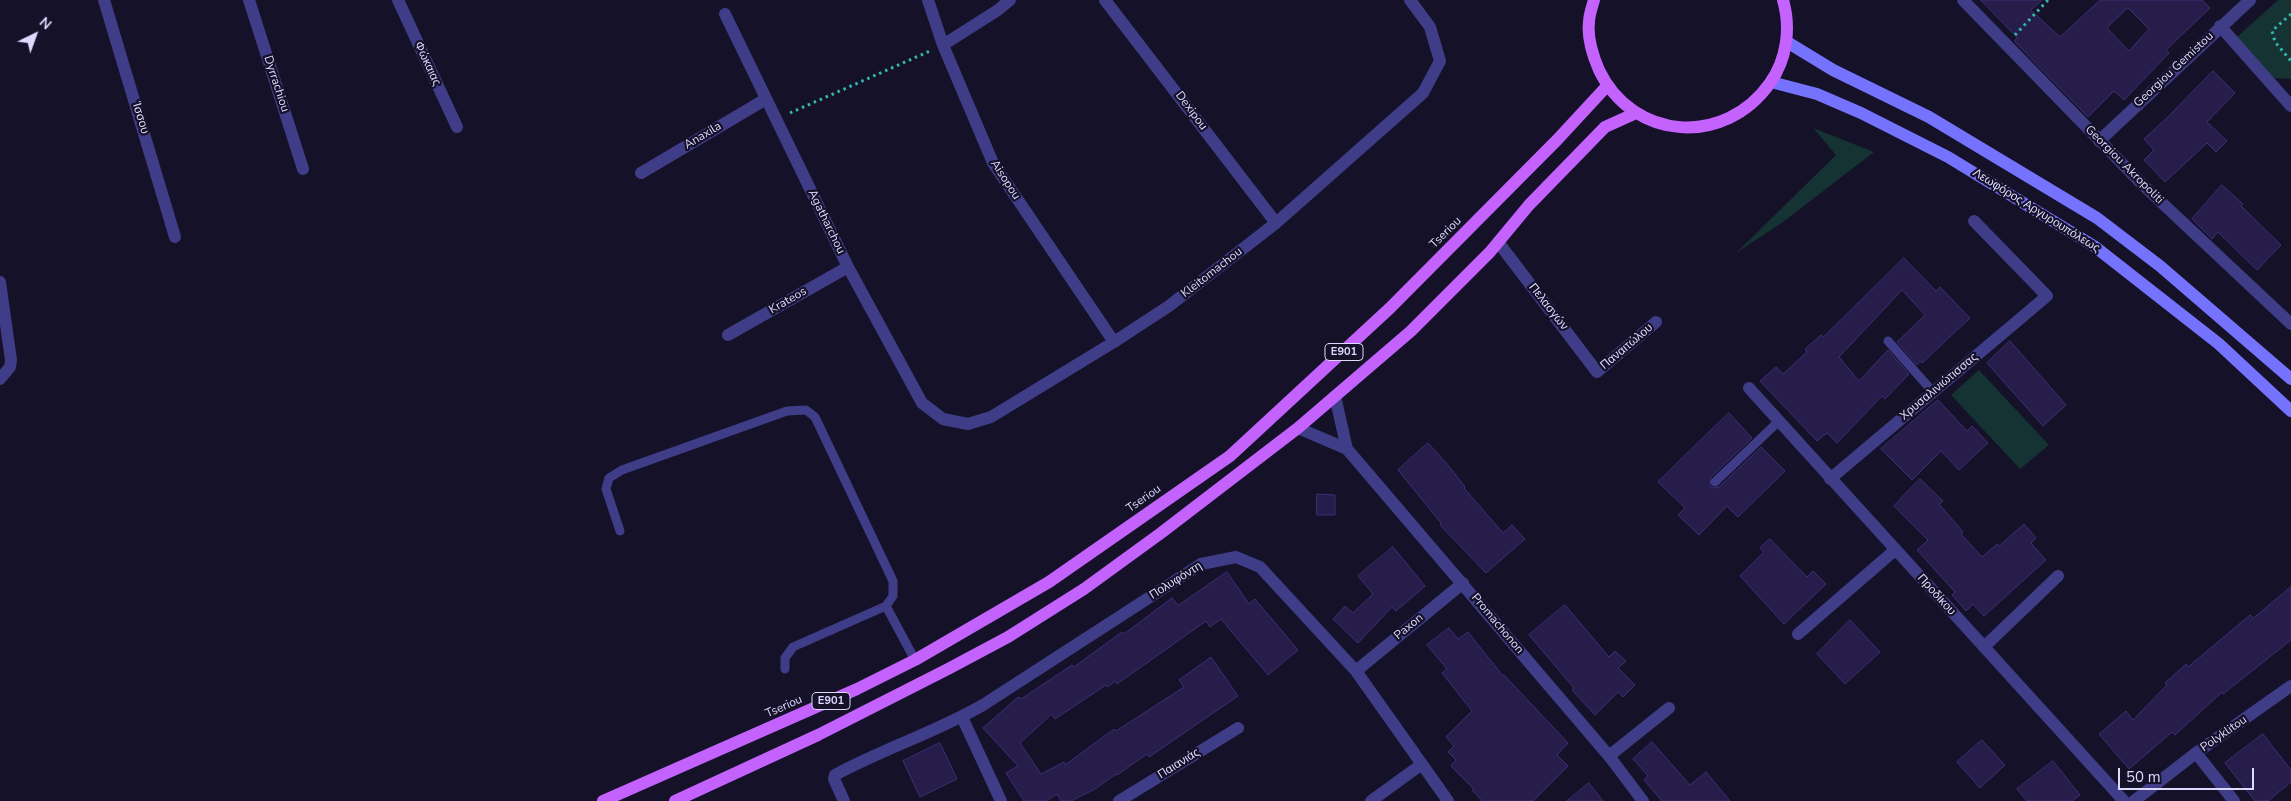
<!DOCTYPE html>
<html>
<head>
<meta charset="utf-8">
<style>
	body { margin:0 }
	#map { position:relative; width:2291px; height:801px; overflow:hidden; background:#151129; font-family:"Nunito Sans",sans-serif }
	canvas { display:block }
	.north { position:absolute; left:10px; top:10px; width:50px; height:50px; -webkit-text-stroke:4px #151129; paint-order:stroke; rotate:42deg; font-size:14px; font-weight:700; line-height:20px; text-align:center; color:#ded9fe }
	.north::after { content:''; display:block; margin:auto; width:18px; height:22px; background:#ded9fe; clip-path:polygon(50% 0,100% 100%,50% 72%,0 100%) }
	.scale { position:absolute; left:2118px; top:768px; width:136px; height:22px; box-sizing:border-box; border:2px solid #ded9fe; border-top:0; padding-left:6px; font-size:15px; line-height:18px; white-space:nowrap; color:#ded9fe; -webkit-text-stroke:4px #151129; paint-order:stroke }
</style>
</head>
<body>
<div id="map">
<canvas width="2291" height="801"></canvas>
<div class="north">N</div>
<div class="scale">50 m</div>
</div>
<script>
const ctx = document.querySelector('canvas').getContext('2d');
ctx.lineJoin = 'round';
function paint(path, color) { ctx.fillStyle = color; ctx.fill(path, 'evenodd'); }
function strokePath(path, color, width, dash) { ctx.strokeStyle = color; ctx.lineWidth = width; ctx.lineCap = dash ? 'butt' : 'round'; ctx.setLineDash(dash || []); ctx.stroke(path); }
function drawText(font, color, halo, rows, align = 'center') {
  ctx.font = font + ' "Nunito Sans",sans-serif'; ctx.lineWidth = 4.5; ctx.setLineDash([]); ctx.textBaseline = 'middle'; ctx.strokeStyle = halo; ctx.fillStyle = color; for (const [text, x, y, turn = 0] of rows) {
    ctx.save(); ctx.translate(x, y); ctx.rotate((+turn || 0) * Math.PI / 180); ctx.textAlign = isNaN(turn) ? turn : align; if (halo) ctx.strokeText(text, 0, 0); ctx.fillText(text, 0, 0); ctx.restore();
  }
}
paint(new Path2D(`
	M2278,0H2291V79L2274,78L2237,37Z
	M1813,128L1874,152L1783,222L1736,253L1836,155Z
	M1979,370L2049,445L2020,469L1951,395Z`), '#143332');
const building = new Path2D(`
	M1981,0H2042L2031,10L2060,37L2100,0H2202L2210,8L2166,50L2169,53L2124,100L2114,91L2088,117L2014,41L2017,38ZM2128,8L2149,29L2129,51L2107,28Z
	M2213,71L2235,93L2207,122L2227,141L2216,152L2207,143L2165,182L2144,160L2154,150L2144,139L2168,117Z
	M2222,185L2243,204L2241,206L2281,245L2257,270L2218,232L2212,239L2192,219Z
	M1904,258L1936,291L1940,287L1970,318L1922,363L1920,361L1917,365L1897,342L1925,315L1902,290L1839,357L1859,381L1888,350L1909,374L1885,399L1882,396L1837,443L1827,433L1817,441L1760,381L1776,367L1783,374L1807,352L1805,349L1821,335L1823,337Z
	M2010,341L2066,405L2043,426L1987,363Z
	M1938,400L1967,431L1972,426L1988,443L1959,470L1941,451L1912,480L1881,449Z
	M1729,413L1752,438L1711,477L1710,486L1714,488L1719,487L1761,447L1785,471L1738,517L1727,506L1699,535L1678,515L1685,508L1658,482Z
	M1428,443L1448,465L1465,487L1464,488L1503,533L1512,525L1525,539L1486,573L1440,525L1441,523L1398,470Z
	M1920,479L1943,501L1939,504L1963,532L1961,534L1982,557L1997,544L1999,546L2024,524L2036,538L2031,543L2046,560L1984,616L1973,604L1966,611L1952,595L1955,592L1917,550L1928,540L1894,506Z
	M1317,494L1335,495V515H1317Z
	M1770,539L1807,577L1813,571L1826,584L1784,624L1740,576L1764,552L1760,548Z
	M1393,547L1425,586L1396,611L1392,607L1358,643L1333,619L1345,606L1353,613L1373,594L1358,576Z
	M1227,572L1249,604L1255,599L1298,650L1268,675L1221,619L1210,627L1206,621L1117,684L1115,681L1108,687L1106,685L1055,719L1052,714L1020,743L1041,774L1064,762L1065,765L1114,729L1116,731L1184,687L1179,680L1211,657L1238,696L1149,757L1147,754L1117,775L1116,774L1095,789L1071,801H1061L1057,794L1047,801H1024L1006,773L1018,766L983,728L1018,697L1021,699L1072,665L1074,667L1122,632L1124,634L1172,598L1178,605Z
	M2291,587V640L2223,694L2222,692L2175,735L2172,732L2129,769L2099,734L2126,711L2133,720L2167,685L2165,683L2186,664L2188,667L2250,615L2253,618Z
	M1565,605L1609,657L1615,651L1626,661L1618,668L1635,685L1623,697L1618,692L1595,715L1572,690L1574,688L1529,635Z
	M1850,620L1880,652L1845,684L1817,654Z
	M1449,628L1458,639L1468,632L1503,676L1504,675L1568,743L1557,755L1568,766L1533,801H1482L1472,790L1474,789L1451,766L1456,760L1448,752L1454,746L1446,737L1472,711L1442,673L1447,669L1427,645Z
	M2263,734L2291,770V782L2268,801H2255L2225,763Z
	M1982,740L2005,765L1980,788L1957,762Z
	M1652,742L1690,785L1706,772L1730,801H1662L1644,780L1648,776L1633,759Z
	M940,743L957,779L920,797L903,761Z
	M2053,761L2080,795L2072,801H2027L2017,789Z
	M1589,783L1603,801H1567Z`);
paint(building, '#261d4a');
strokePath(building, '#3d2f75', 1);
strokePath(new Path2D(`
	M2291,14L2272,31L2275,42L2291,61
	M2015,35L2048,0
	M790,113L930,51`), '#32bab1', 3, [2.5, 4]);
strokePath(new Path2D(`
	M1888,341L1933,392
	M1715,482L1779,421
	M620,531L606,489L609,478L622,470L787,411L806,410L815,417L893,581V596L886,606L793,647L785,658V669
	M886,606L915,660`), '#3f3d87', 9);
strokePath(new Path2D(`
	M104,0L175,237
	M249,0L303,169
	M398,0L457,127
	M928,0L943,45L993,163L1114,342
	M1105,0L1276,223
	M1963,0L2144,186L2291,324
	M725,14L848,267L922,403L943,419L968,424L991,417L1114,342L1169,306L1276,223L1423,93L1440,61L1430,27L1410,0
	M2220,26L2291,106
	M943,45L998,10L1010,0
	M2099,141L2250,0
	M641,173L766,99
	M1498,242L1597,372L1656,322
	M0,282L11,360L10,367L0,379
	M728,335L848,267
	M1749,388L2124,801
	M1335,396L1347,449
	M1298,428L1347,449L1609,756L1643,801
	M1830,479L2047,296L1974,221
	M1798,634L1895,550
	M1984,647L2058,576
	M1356,671L1463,583
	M962,717L1001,801
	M2196,753L2234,801
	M1609,756L1669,708
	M844,801L834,779L835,775C883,749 936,732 983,705L1201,564L1236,557L1260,567L1356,671L1448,801
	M1119,801L1238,728
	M1371,801L1422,764
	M2134,801L2196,753L2291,686`), '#3f3d87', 12);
strokePath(new Path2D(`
	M1787,42L1833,70L1929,117L2097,218L2160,266L2291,379
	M1771,82L1817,94L1861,113L1948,157L2094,246L2219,344L2291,411`), '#7572fd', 12);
strokePath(new Path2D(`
	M1594,0C1592,7 1589,15 1589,22C1587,38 1593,56 1599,70C1633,141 1725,147 1770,83C1787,59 1791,28 1783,0
	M603,801L857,689L915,660L1049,582L1230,456L1390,308L1557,140L1607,86
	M675,801L818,735L948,669L1008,637L1084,589L1161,533L1298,428L1411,331L1490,252L1529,205L1605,127L1636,113`), '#c362fd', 12);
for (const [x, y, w] of [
	[1344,352,38],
	[831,701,38]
]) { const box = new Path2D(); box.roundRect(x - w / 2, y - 8.5, w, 17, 4); ctx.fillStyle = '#151129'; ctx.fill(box); strokePath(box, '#ded9fe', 1); }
drawText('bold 11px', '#ded9fe', null, [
	["E901",1344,352],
	["E901",831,701]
]);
drawText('12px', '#ded9fe', '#151129', [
	["Φώκαιας",427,64,65],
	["Georgiou Gemistou",2174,70,-43],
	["Dyrrachiou",276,84,72],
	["Dexipou",1191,111,53],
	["Ίσσου",140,118,73],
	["Anaxila",703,136,-31],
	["Georgiou Akropoliti",2124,165,45],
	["Aisopou",1005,180,57],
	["Λεωφόρος Αργυρουπόλεως",2036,211,32],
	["Agatharchou",826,222,64],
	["Tseriou",1446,233,-45],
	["Kleitomachou",1212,273,-38],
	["Krateos",788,301,-30],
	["Πελασγών",1548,307,52],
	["Παναιτώλου",1627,347,-40],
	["Χρυσαλινιώτισσας",1939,387,-40],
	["Tseriou",1144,499,-35],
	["Πολυφόντη",1176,581,-32],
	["Προδίκου",1936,595,48],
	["Promachonon",1497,624,50],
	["Paxon",1409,627,-40],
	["Tseriou",784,707,-24],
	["Polyklitou",2224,734,-35],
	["Παιανιάς",1179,764,-32]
]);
</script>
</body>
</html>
